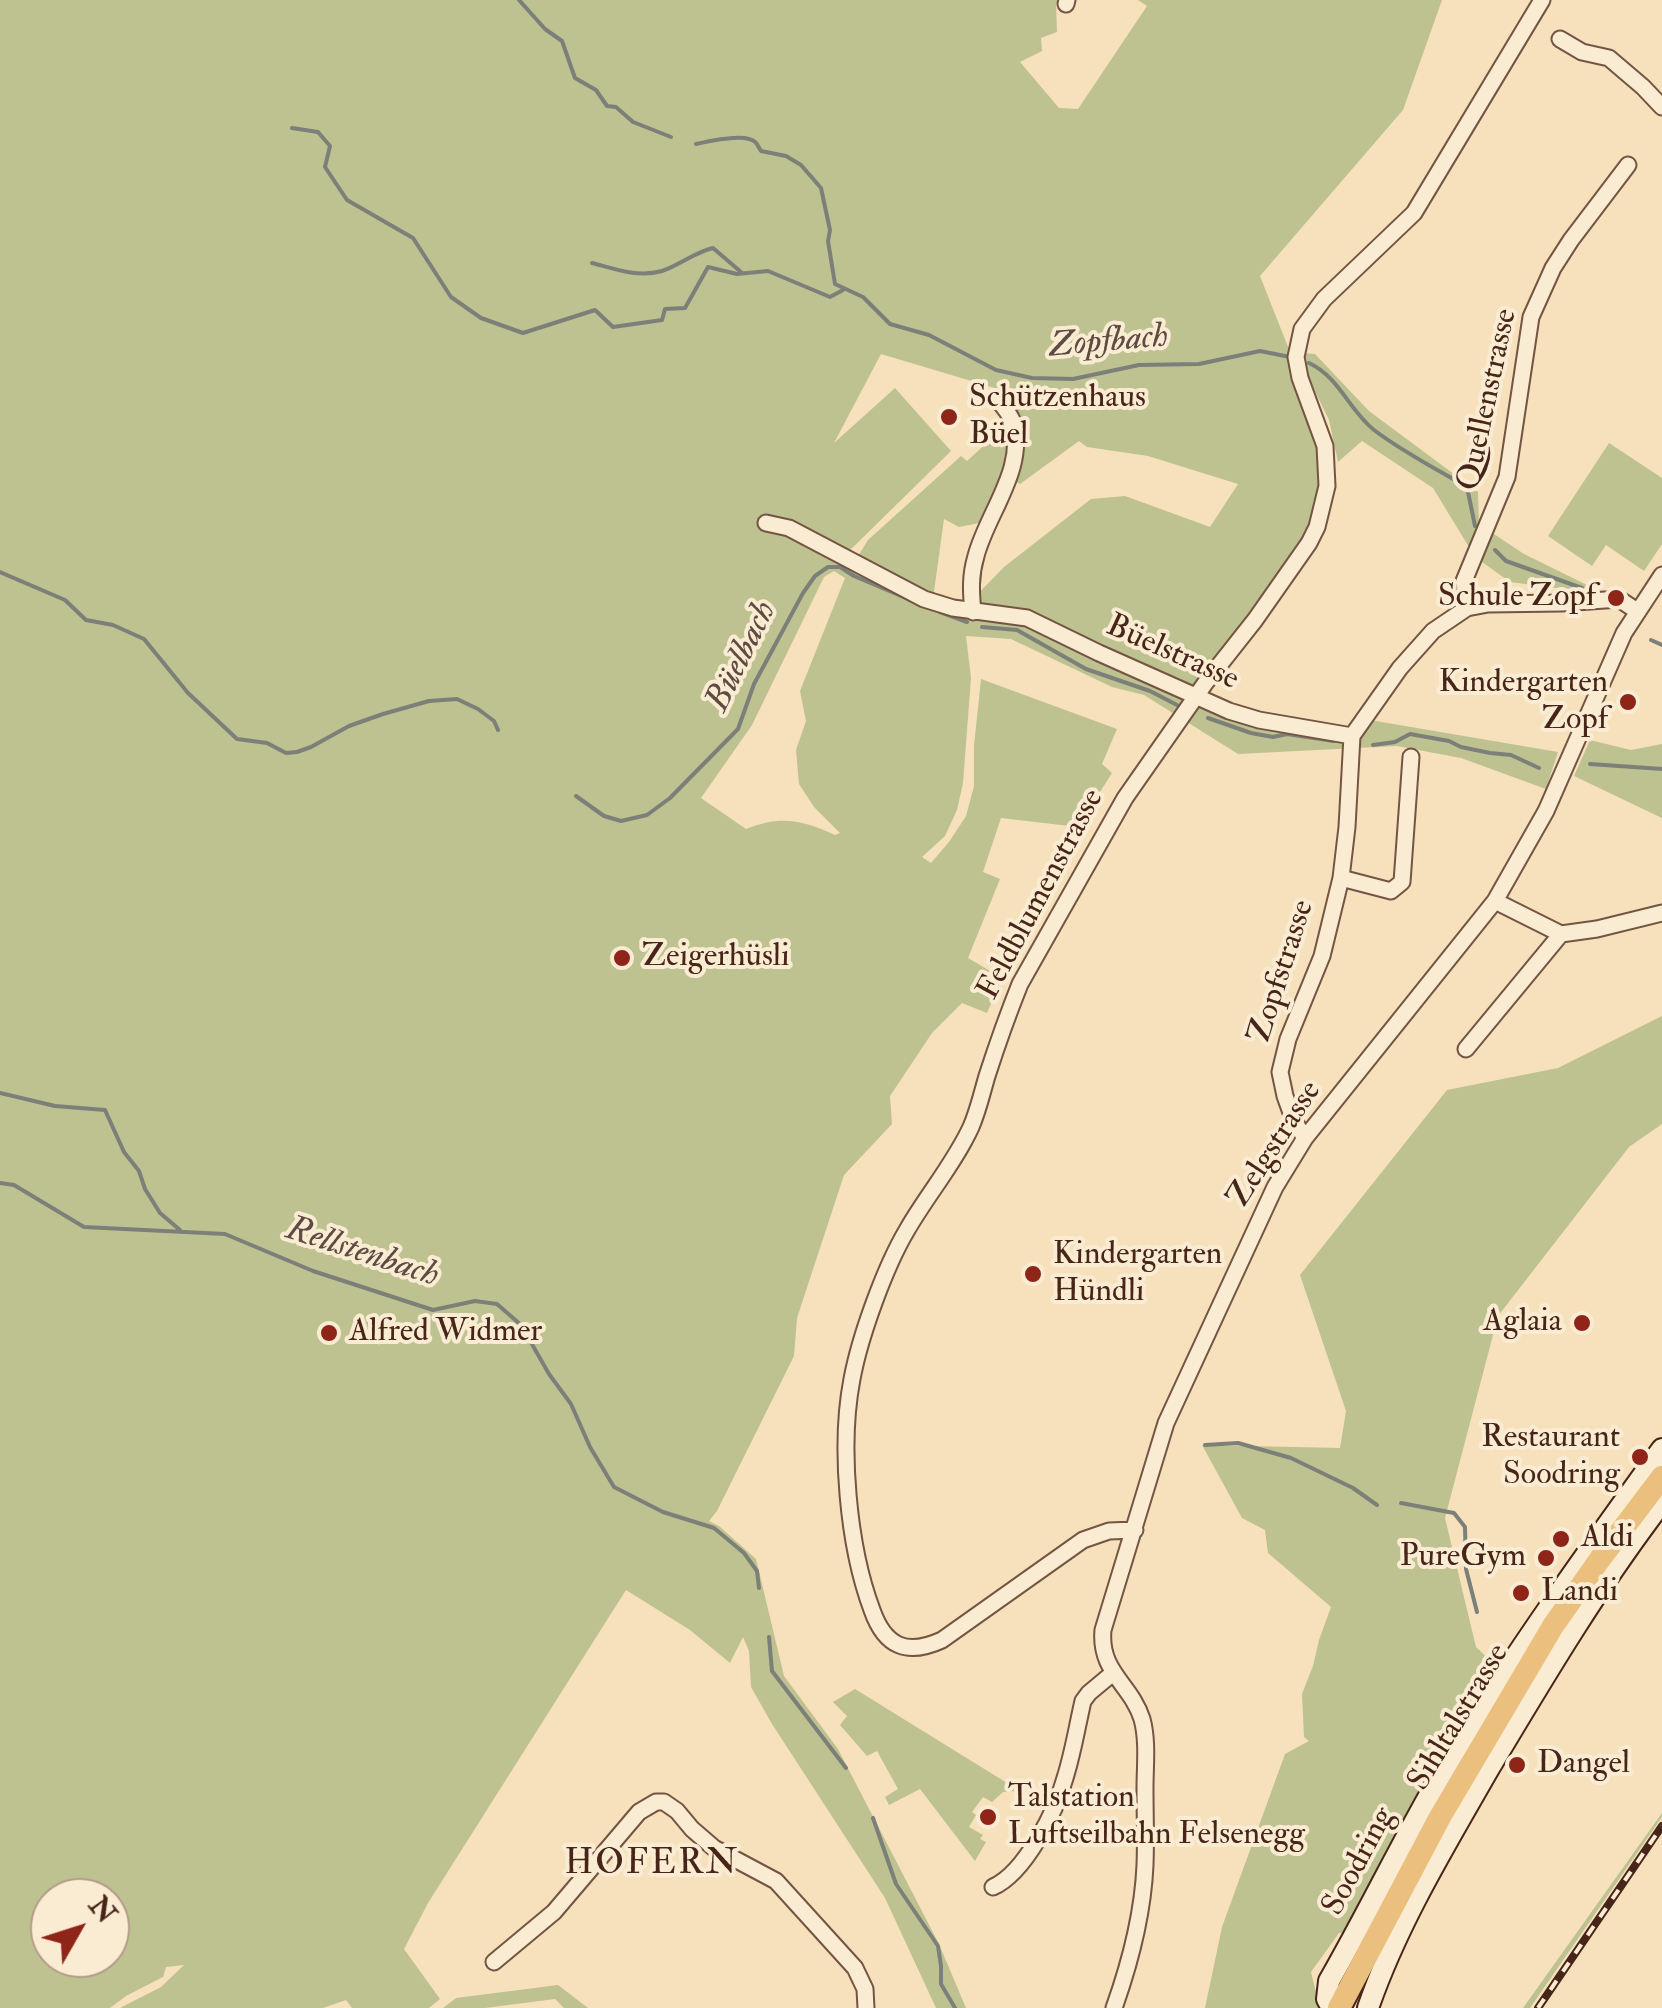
<!DOCTYPE html>
<html>
<head>
<meta charset="utf-8">
<style>
	body { margin:0 }
	#map { position:relative; width:1662px; height:2008px; overflow:hidden; background:#f6e1bc; font-family:"IM FELL Double Pica",serif }
	canvas { display:block }
	.north { position:absolute; left:30px; top:1878px; width:100px; height:100px; box-sizing:border-box; background:#f9ecd3; border:2px solid #b29c89; border-radius:50%; rotate:51deg; font-size:28px; font-weight:700; line-height:40px; text-align:center; color:#482519 }
	.north::after { content:''; display:block; margin:auto; width:35px; height:45px; background:#8f2418; clip-path:polygon(50% 0,100% 100%,50% 72%,0 100%) }
</style>
</head>
<body>
<div id="map">
<canvas width="1662" height="2008"></canvas>
<div class="north">N</div>
</div>
<script>
const ctx = document.querySelector('canvas').getContext('2d');
ctx.lineJoin = 'round';
function paint(path, color) { ctx.fillStyle = color; ctx.fill(path, 'evenodd'); }
function strokePath(path, color, width, dash) { ctx.strokeStyle = color; ctx.lineWidth = width; ctx.lineCap = dash ? 'butt' : 'round'; ctx.setLineDash(dash || []); ctx.stroke(path); }
function drawText(font, color, halo, rows, align = 'center') {
  ctx.font = font + ' "IM FELL Double Pica",serif'; ctx.lineWidth = 8; ctx.setLineDash([]); ctx.textBaseline = 'middle'; ctx.strokeStyle = halo; ctx.fillStyle = color; for (const [text, x, y, turn = 0] of rows) {
    ctx.save(); ctx.translate(x, y); ctx.rotate((+turn || 0) * Math.PI / 180); ctx.textAlign = isNaN(turn) ? turn : align; if (halo) ctx.strokeText(text, 0, 0); ctx.fillText(text, 0, 0); ctx.restore();
  }
}
paint(new Path2D(`
	M0,0H1058L1056,4L1057,32L1041,38L1042,51L1020,62L1059,108L1078,109L1147,6L1138,0H1442L1403,110L1260,276L1290,352L1315,354L1369,411L1478,492L1479,524L1524,554L1589,586L1578,591L1510,582L1475,557L1433,488L1362,441L1338,462L1329,420L1313,387L1299,389L1321,457V486L1312,522L1302,542L1240,630L1184,698L1248,725L1352,736L1364,719L1558,752L1546,789L1461,758L1397,746L1238,754L1144,695L1112,687L1011,639L966,636L971,678L963,783L957,810L945,836L922,857L931,863L949,842L966,816L974,786V746L981,679L1117,729L1102,764L1112,773L1078,827L1001,818L983,872L1000,879L968,958L1002,978L987,1013L962,1003L932,1033L890,1096L892,1124L844,1175L797,1318L794,1356L717,1511L709,1521L719,1526L756,1559L784,1676L838,1749L939,1944L966,2008H936L885,1898L772,1724L751,1687L749,1651L743,1637L730,1663L690,1630L626,1590L428,1903L404,1949L440,1999L429,2008H352L346,2000L323,2008H120L161,1987L184,1965L166,1967L163,1977L126,1996L110,2008H0ZM881,354L998,389L1015,417L967,461L961,456L868,540L852,566L840,560L951,451L895,388L834,443ZM1079,441L1087,447L1148,456L1238,484L1210,527L1125,496L1091,499L1004,567L967,605L933,599L944,519L959,527L979,523L987,516L1004,476L1020,484ZM834,571L845,578L800,691L806,721L796,750L799,784L814,807L840,833L835,835C802,820 781,815 746,829L701,798L752,725L824,577ZM50,1898H110V1958H50Z
	M1609,443L1662,478V544L1644,571L1606,545L1592,566L1548,536Z
	M1590,740L1631,750L1662,744V818L1574,776Z
	M1662,1016V1124L1629,1147L1498,1316L1445,1518L1476,1647L1499,1669L1438,1754L1414,1809L1348,1932L1339,1933L1311,1972L1320,2008H1205L1222,1927L1285,1754L1309,1741L1304,1737L1302,1694L1313,1666L1319,1640L1331,1607L1268,1553L1265,1530L1242,1518L1202,1445L1340,1448L1346,1411L1300,1275L1447,1090L1558,1068Z
	M855,1689L1020,1791L1003,1792L992,1802L983,1797L972,1812L976,1815L969,1827L983,1835L980,1839L986,1842L975,1861L920,1789L889,1805L885,1797L898,1789L877,1751L867,1756L840,1725L847,1716L833,1702Z
	M1662,1813V1817L1530,2008H1523Z
	M558,1985L588,2008H564L555,1999L485,2008H443L456,1998Z`), '#bdc290');
strokePath(new Path2D(`
	M519,0L545,29L562,41L575,78L596,90L607,106L616,107L633,122L671,137
	M292,128L318,132L330,146L325,167L347,200L413,238L451,297L481,318L523,333L595,310L613,327L662,320L665,309L685,308L708,267L737,274L768,271L830,297L843,290
	M696,144C709,141 737,135 749,139C757,141 757,145 761,151L786,156L801,165L821,188L830,230L828,241L835,284L863,297L890,324L929,335L996,370L1032,378L1073,379L1139,365L1199,364L1260,351L1290,357
	M592,263C615,269 638,278 662,271C680,265 693,253 713,248L741,272
	M1309,363C1339,377 1349,410 1374,430C1403,452 1436,469 1467,487L1475,526
	M1495,550L1506,561L1582,588
	M0,572L65,600L86,620L113,625L144,639L188,693L237,739L267,743L286,753L297,752L311,747L349,726L383,714L429,701L457,699L478,709L494,721L498,730
	M940,612L967,622
	M982,627L1017,630L1086,669L1150,691L1177,705
	M1651,640L1662,645
	M1208,718L1251,733L1273,737L1287,734L1334,741
	M1373,745L1395,742L1410,734L1449,741L1461,747L1490,753L1511,755L1539,768
	M1590,764L1662,769
	M576,796L604,816L621,821L647,815L670,798L738,729L754,684L803,593L815,576L828,567H840L854,576L913,601
	M0,1093L55,1106L105,1110L124,1152L139,1171L145,1189L160,1213L180,1230
	M0,1183L14,1185L84,1227L225,1234L313,1271L433,1310L475,1301L497,1304L521,1325L549,1374L571,1404L590,1447L614,1487L663,1512L714,1528L744,1553L757,1571L759,1588
	M1205,1445L1238,1443L1291,1458L1353,1488L1377,1505
	M1401,1503L1454,1513L1465,1527L1466,1569L1477,1612
	M769,1637L772,1671L846,1768
	M873,1818L896,1884L938,1946L941,1966V1984L955,2008`), '#7c8079', 4);
const street = new Path2D(`
	M1066,4L1067,0
	M1560,39L1582,52L1609,58L1643,87L1662,107
	M766,523L789,528L924,599L953,608L1027,618L1099,653L1229,711L1259,720L1352,736
	M1467,608L1464,581L1507,477L1531,317L1553,268L1571,240L1628,165
	M973,612C971,592 970,576 976,556C987,513 1028,467 1012,420C1009,413 1003,406 998,400
	M1341,878L1391,891L1402,882L1411,757
	M1495,901L1561,934
	M1466,1049L1561,934L1597,929L1662,913
	M1305,1138L1294,1121L1285,1096L1280,1072L1288,1039L1322,956L1341,878L1347,827L1352,736L1400,668L1433,631L1467,608L1488,604L1562,603L1619,599L1637,611
	M1135,1530L1109,1531L1083,1540L942,1640C907,1656 885,1647 872,1610C848,1546 839,1446 852,1379C860,1336 885,1267 907,1230C927,1195 954,1164 971,1127C978,1111 982,1093 987,1076C997,1045 1008,1014 1020,984L1125,798L1206,682L1255,620L1309,543L1317,527L1327,486L1325,446L1300,378L1296,357L1302,329L1324,299L1414,213L1542,0
	M993,1887C1025,1873 1056,1811 1065,1778C1073,1753 1077,1727 1083,1701L1089,1693L1113,1673
	M494,1962L554,1912L639,1812L656,1802H664L677,1811L692,1829L714,1848L776,1881L855,1968L865,1989L866,2008
	M1114,2008C1130,1963 1143,1913 1145,1865C1146,1840 1145,1814 1145,1788C1145,1766 1148,1741 1142,1719C1131,1684 1099,1672 1103,1630L1166,1423L1275,1187L1305,1138L1495,901L1546,811L1624,633L1662,575`);
const secondary = new Path2D(`
	M1332,2008L1327,1999L1329,1981C1372,1906 1409,1827 1454,1753C1518,1648 1590,1549 1662,1449
	M1368,2008C1397,1924 1444,1847 1488,1770C1543,1678 1597,1587 1662,1502`);
const primary = new Path2D(`
	M1339,2008L1440,1817L1553,1626L1600,1559L1662,1477`);
strokePath(street, '#745442', 19);
strokePath(secondary, '#482519', 24);
strokePath(primary, '#482519', 26);
strokePath(street, '#f9ecd3', 15);
strokePath(secondary, '#f9ecd3', 20);
strokePath(primary, '#ebc07e', 22);
const rail = new Path2D(`
	M1538,2008L1662,1826`);
strokePath(rail, '#482519', 8);
strokePath(rail, '#f9ecd3', 4, [11]);
for (const [x, y, r, color] of [
	[949,417,10,"#8f2418"],
	[1616,598,10,"#8f2418"],
	[1628,702,10,"#8f2418"],
	[622,958,10,"#8f2418"],
	[1033,1274,10,"#8f2418"],
	[1582,1323,10,"#8f2418"],
	[329,1333,10,"#8f2418"],
	[1640,1457,10,"#8f2418"],
	[1561,1539,10,"#8f2418"],
	[1546,1558,10,"#8f2418"],
	[1521,1593,10,"#8f2418"],
	[1517,1765,10,"#8f2418"],
	[988,1817,10,"#8f2418"]
]) { const dot = new Path2D(); dot.arc(x, y, r, 0, 2 * Math.PI); ctx.fillStyle = color; ctx.fill(dot); strokePath(dot, '#f9ecd3', 4); }
drawText('32px', '#482519', '#f9ecd3', [
	["Schützenhaus",969,399],
	["Büel",969,436],
	["Schule Zopf",1596,598,"right"],
	["Kindergarten",1608,684,"right"],
	["Zopf",1608,721,"right"],
	["Zeigerhüsli",642,958],
	["Kindergarten",1053,1256],
	["Hündli",1053,1293],
	["Aglaia",1562,1323,"right"],
	["Alfred Widmer",349,1333],
	["Restaurant",1620,1439,"right"],
	["Soodring",1620,1476,"right"],
	["Aldi",1581,1539],
	["PureGym",1526,1558,"right"],
	["Landi",1541,1593],
	["Dangel",1537,1765],
	["Talstation",1008,1799],
	["Luftseilbahn Felsenegg",1008,1836]
], 'left');
drawText('32px', '#482519', '#f9ecd3', [
	["Quellenstrasse",1489,400,-78],
	["Büelstrasse",1172,654,24],
	["Feldblumenstrasse",1042,895,-62],
	["Zopfstrasse",1283,972,-72],
	["Zelgstrasse",1276,1145,-57],
	["Sihltalstrasse",1460,1718,-59],
	["Soodring",1360,1862,-62]
]);
drawText('italic 35px', '#5e4b41', '#f9ecd3', [
	["Zopfbach",1109,343,-5],
	["Büelbach",743,657,-64],
	["Rellstenbach",362,1254,18]
]);
ctx.letterSpacing = '2.5px';
drawText('35px', '#482519', '#f9ecd3', [
	["HOFERN",652,1865]
]);
ctx.letterSpacing = '0px';
</script>
</body>
</html>
